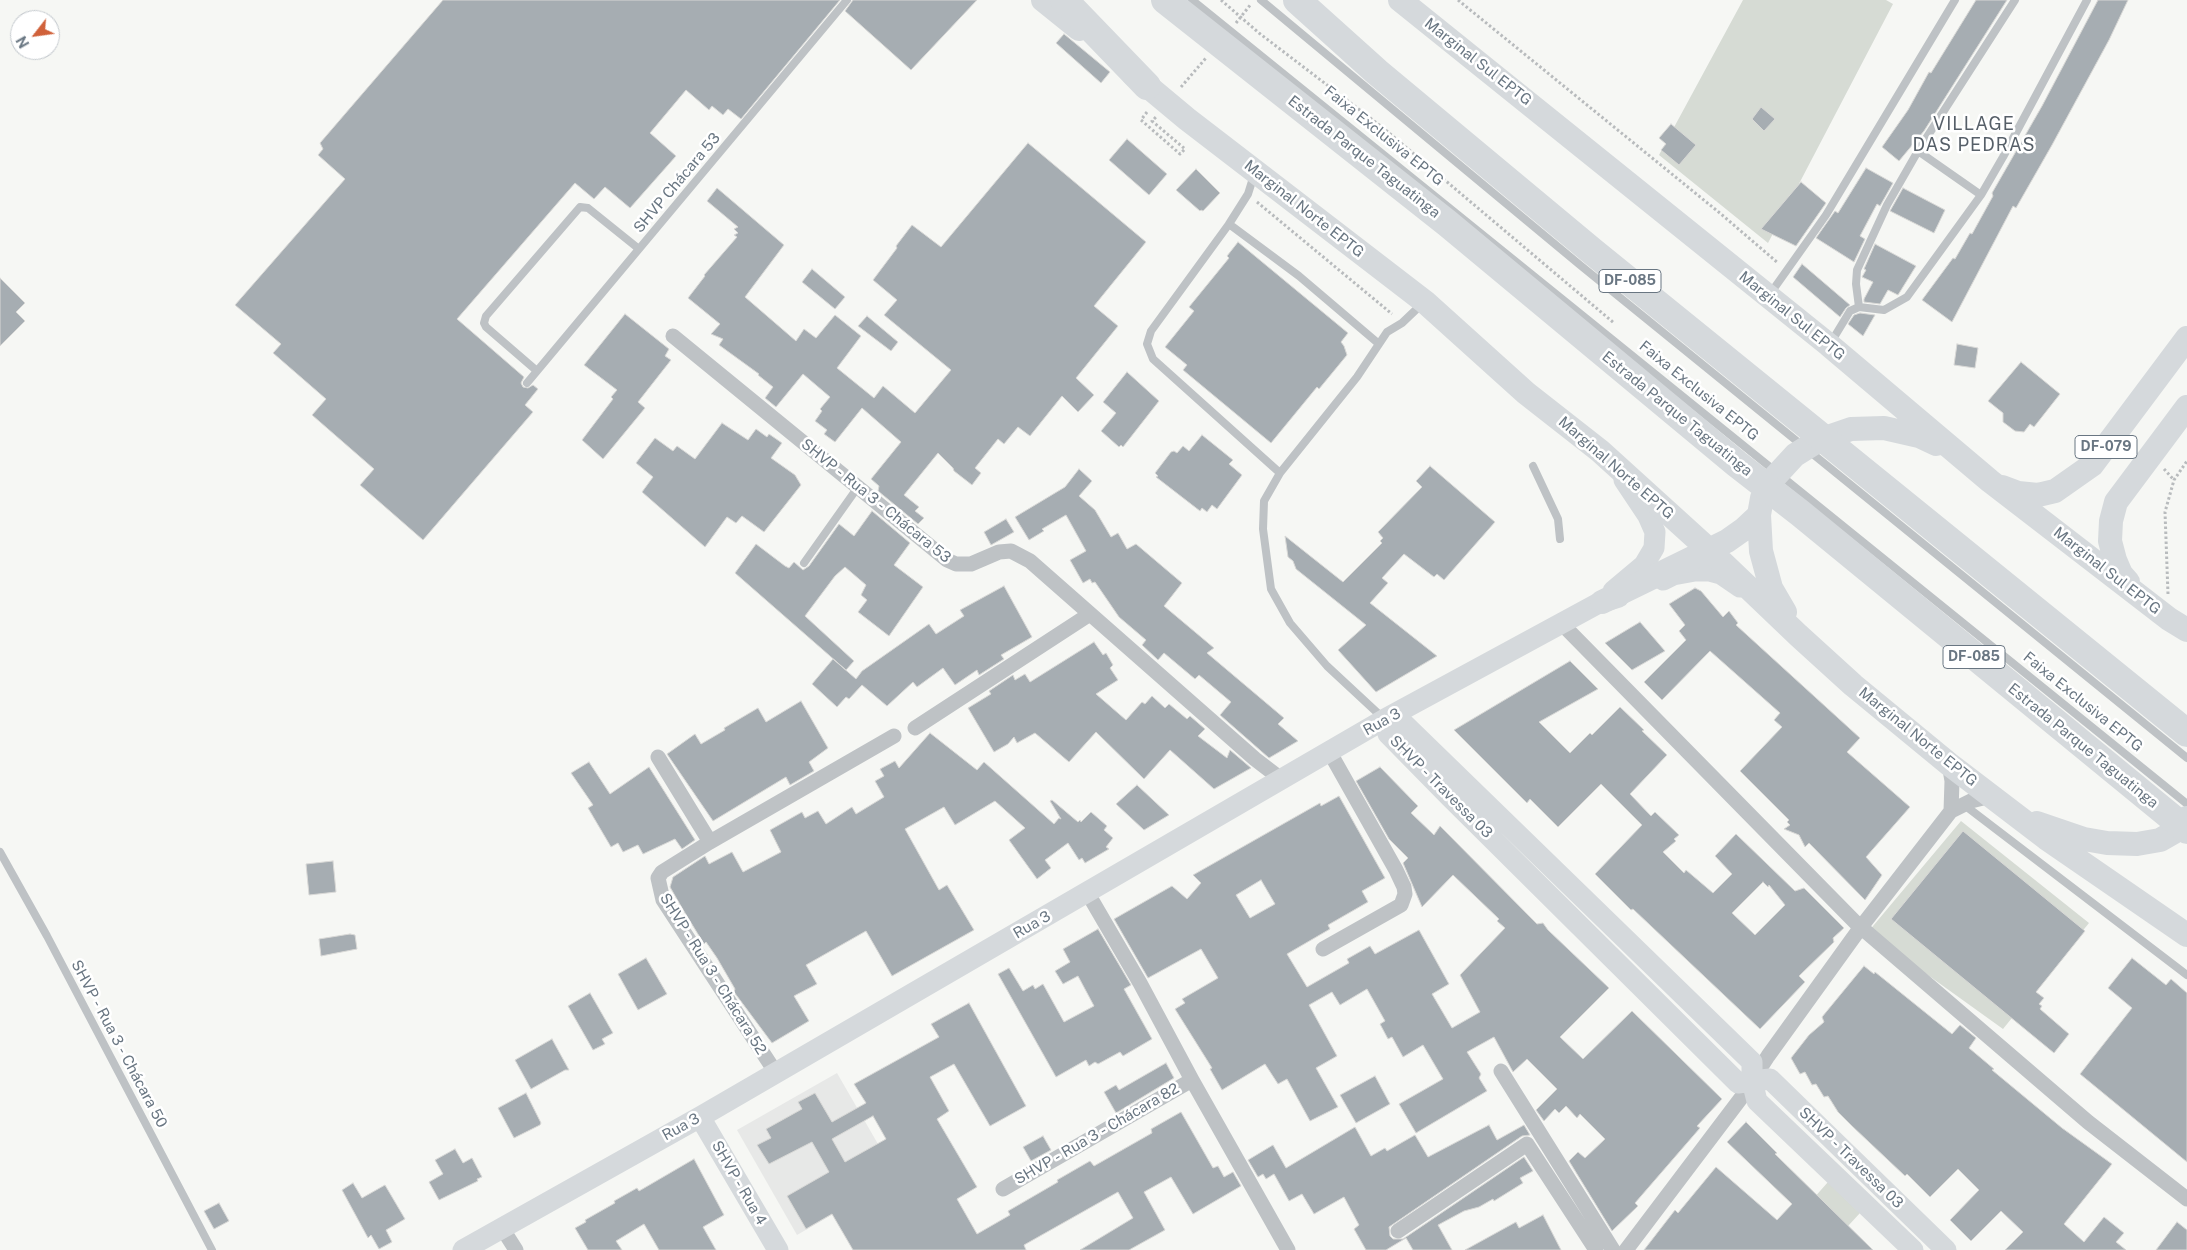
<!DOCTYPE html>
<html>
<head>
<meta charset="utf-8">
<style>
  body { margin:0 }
  #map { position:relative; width:2187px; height:1250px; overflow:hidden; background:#f6f7f4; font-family:"Public Sans",sans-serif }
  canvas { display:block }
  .north { position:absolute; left:10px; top:10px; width:50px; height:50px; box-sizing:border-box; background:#fff; border:1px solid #c3c8cd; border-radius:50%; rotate:240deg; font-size:14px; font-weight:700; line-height:20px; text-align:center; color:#697682 }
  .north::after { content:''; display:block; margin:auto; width:18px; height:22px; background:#d0613a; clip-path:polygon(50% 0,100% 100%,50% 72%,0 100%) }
</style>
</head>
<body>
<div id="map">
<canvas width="2187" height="1250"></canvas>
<div class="north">N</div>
</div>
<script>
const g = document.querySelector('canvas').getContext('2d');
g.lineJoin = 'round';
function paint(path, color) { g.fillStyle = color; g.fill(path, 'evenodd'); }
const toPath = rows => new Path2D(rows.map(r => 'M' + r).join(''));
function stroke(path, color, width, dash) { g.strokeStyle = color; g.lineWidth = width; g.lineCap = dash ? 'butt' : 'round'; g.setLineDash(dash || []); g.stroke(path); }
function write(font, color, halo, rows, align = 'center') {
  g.font = font + ' "Public Sans",sans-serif'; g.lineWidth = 5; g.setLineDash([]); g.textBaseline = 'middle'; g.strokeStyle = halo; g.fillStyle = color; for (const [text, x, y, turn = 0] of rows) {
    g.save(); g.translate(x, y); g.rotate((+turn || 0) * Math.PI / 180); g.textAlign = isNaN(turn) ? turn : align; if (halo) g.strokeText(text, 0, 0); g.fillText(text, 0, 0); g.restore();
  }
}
paint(toPath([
  [837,1073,897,1177,797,1235,737,1130]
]), '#e7e8e7');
paint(toPath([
  [1743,0,1886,0,1893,4,1768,243,1659,155],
  [1961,821,2089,923,2003,1029,1868,932],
  [1828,1182,1860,1213,1826,1250,1768,1250]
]), '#d6dbd4');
const building = toPath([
  [443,0,840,0,741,119,728,109,723,115,712,106,709,110,686,90,650,133,676,156,630,208,605,187,594,199,575,183,457,319,524,377,521,383,523,387,528,388,533,385,538,389,525,405,533,412,423,540,360,485,374,469,312,415,326,399,273,353,281,344,235,305,345,179,318,155,323,149,320,143,443,0],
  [853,0,977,0,911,70,845,11,853,0],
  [1976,0,2007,0,1924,131,1899,161,1882,147,1908,110,1929,72,1931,73,1976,0],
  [2098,0,2128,0,2109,40,2052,145,2016,208,2013,206,1952,322,1922,300,1953,258,1955,259,1970,233,1972,234,1993,196,1992,193,2042,106,2098,0],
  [1064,34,1110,72,1101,83,1056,43,1064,34],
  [1761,107,1775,119,1764,131,1752,119,1761,107],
  [1671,124,1696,145,1679,165,1661,150,1666,144,1659,138,1671,124],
  [1127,139,1167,174,1149,195,1109,160,1127,139],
  [1028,143,1146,242,1094,306,1118,326,1076,378,1094,395,1078,412,1062,396,1030,436,1018,427,1004,444,998,439,975,468,981,473,972,485,954,471,953,468,938,453,904,495,919,507,915,511,924,518,918,524,878,491,879,486,871,479,901,442,862,408,835,442,824,434,827,430,815,421,822,411,820,409,830,397,803,374,776,407,765,398,773,387,758,375,759,374,719,345,723,339,711,334,720,324,688,298,705,276,704,275,737,237,734,235,738,233,734,229,738,227,707,201,717,188,784,245,745,297,796,341,804,329,816,338,835,315,861,336,837,368,874,398,883,386,915,413,951,370,884,315,897,300,873,280,897,248,896,246,912,225,941,247,1028,143],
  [1866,168,1893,183,1880,206,1877,204,1860,236,1865,239,1854,262,1816,238,1835,211,1838,213,1866,168],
  [1196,169,1220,193,1203,211,1201,210,1200,211,1176,190,1196,169],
  [1801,182,1826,203,1796,246,1761,229,1801,182],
  [1903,188,1945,210,1934,233,1890,211,1903,188],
  [1238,242,1348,333,1341,342,1344,346,1347,355,1319,389,1317,387,1271,443,1183,370,1187,365,1165,347,1194,311,1189,307,1229,258,1227,256,1238,242],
  [1875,244,1916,266,1898,295,1888,290,1880,304,1864,302,1864,299,1873,282,1862,277,1866,270,1864,269,1875,244],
  [1802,264,1850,305,1846,308,1840,317,1793,277,1802,264],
  [812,269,845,297,835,309,802,282,812,269],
  [0,278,25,303,16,312,25,321,0,346,0,278],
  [1860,313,1875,315,1863,336,1848,324,1854,315,1860,313],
  [625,314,669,349,665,356,671,360,638,402,645,408,603,459,582,440,613,399,611,397,617,390,584,365,625,314],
  [867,316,898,342,891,351,858,326,867,316],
  [1957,344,1978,348,1975,368,1954,365,1957,344],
  [2021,362,2060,394,2034,427,2030,424,2024,432,2015,431,2003,422,2003,413,1988,401,2021,362],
  [1127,372,1159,401,1123,447,1121,445,1119,447,1101,431,1116,413,1103,402,1127,372],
  [722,423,748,440,756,429,767,437,769,434,782,443,771,458,795,475,801,485,764,532,742,516,736,523,727,517,705,547,642,492,653,477,636,463,655,438,673,451,677,446,695,459,722,423],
  [1202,435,1233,460,1229,464,1242,475,1217,509,1212,505,1207,512,1202,508,1200,511,1156,477,1158,476,1155,473,1171,452,1174,451,1177,453,1183,446,1189,451,1202,435],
  [1430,466,1495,522,1444,580,1437,574,1434,577,1404,554,1382,578,1388,583,1370,603,1437,656,1376,692,1338,650,1366,625,1296,569,1293,561,1288,557,1285,536,1343,582,1382,543,1380,541,1383,538,1378,532,1422,487,1416,481,1430,466],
  [1079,469,1092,481,1079,496,1095,510,1111,537,1118,533,1127,549,1136,544,1182,583,1164,606,1214,648,1207,653,1284,718,1278,724,1298,741,1269,758,1220,715,1231,702,1199,675,1195,679,1164,653,1158,660,1142,645,1146,640,1119,617,1095,582,1092,583,1090,579,1083,583,1070,560,1086,551,1066,515,1042,529,1044,531,1029,540,1015,517,1065,487,1079,469],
  [872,511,910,543,894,565,923,587,889,636,858,612,867,600,861,595,866,585,845,567,835,576,805,616,854,661,846,670,735,573,756,544,785,566,789,568,794,562,803,570,809,566,839,524,854,536,872,511],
  [1006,519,1014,532,991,545,984,532,1006,519],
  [1004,586,1032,637,1001,655,1004,659,979,675,977,670,955,685,943,668,917,687,913,682,887,706,862,685,849,699,846,697,837,707,812,684,833,659,856,679,862,671,929,624,936,634,964,616,960,610,1004,586],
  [1695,588,1701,591,1723,617,1729,611,1738,623,1736,625,1860,738,1847,752,1910,807,1866,857,1882,875,1865,900,1809,843,1805,847,1799,835,1784,829,1790,825,1787,822,1789,820,1740,771,1782,727,1774,720,1780,713,1710,651,1662,700,1644,682,1686,640,1679,631,1685,625,1669,604,1695,588],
  [1640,622,1665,651,1632,670,1605,643,1640,622],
  [1094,642,1103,655,1106,653,1113,665,1110,668,1118,680,1096,694,1126,720,1142,702,1145,704,1152,696,1165,708,1169,704,1187,719,1190,716,1205,729,1198,736,1227,758,1230,750,1251,768,1214,789,1170,750,1144,779,1096,732,1069,762,1035,733,1017,743,1014,737,1008,744,994,752,968,708,991,694,989,691,1013,675,1015,680,1025,674,1030,682,1094,642],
  [1570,661,1598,689,1539,722,1570,753,1590,733,1592,735,1620,707,1644,730,1642,731,1667,755,1630,794,1651,816,1655,812,1679,835,1674,839,1676,841,1663,852,1684,873,1686,870,1713,893,1732,874,1715,856,1736,834,1795,891,1804,888,1844,928,1833,938,1834,942,1799,976,1805,982,1760,1029,1633,909,1631,910,1595,874,1642,825,1601,784,1558,827,1530,799,1527,803,1454,730,1570,661],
  [1763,882,1768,887,1769,885,1785,905,1755,935,1732,913,1763,882],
  [801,701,828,748,809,762,814,771,790,785,786,777,713,821,667,754,695,734,701,744,725,730,724,728,758,708,766,722,801,701],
  [930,733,977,770,984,762,1054,824,1059,818,1061,819,1050,801,1052,800,1078,822,1080,820,1081,822,1091,812,1107,826,1104,830,1113,838,1106,847,1109,849,1085,863,1082,858,1079,860,1068,843,1045,860,1051,868,1037,879,1009,840,1025,828,995,801,955,825,944,807,905,829,939,890,947,885,974,930,892,976,866,931,806,965,817,984,794,996,809,1021,772,1043,734,992,735,989,717,958,706,942,704,944,682,908,670,887,673,877,705,856,709,864,732,852,743,872,781,852,770,830,802,812,805,818,818,811,826,824,852,807,856,814,884,797,875,781,884,776,880,769,895,761,899,768,930,733],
  [589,762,610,794,649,767,695,840,682,849,675,839,643,854,638,845,623,852,618,843,611,847,588,808,593,805,571,773,589,762],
  [1380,767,1418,806,1411,813,1434,835,1440,826,1537,924,1543,923,1548,930,1609,988,1560,1037,1583,1059,1632,1011,1722,1099,1697,1126,1700,1128,1635,1203,1638,1206,1612,1231,1569,1161,1578,1152,1585,1158,1605,1139,1580,1114,1577,1118,1566,1106,1559,1113,1555,1109,1544,1121,1536,1110,1557,1089,1527,1059,1513,1072,1494,1037,1467,1052,1481,1074,1479,1078,1487,1091,1416,1133,1399,1104,1443,1079,1423,1045,1403,1057,1392,1037,1388,1039,1380,1024,1385,1021,1367,989,1340,1005,1332,992,1309,1005,1337,1056,1316,1068,1338,1107,1310,1121,1287,1079,1278,1084,1265,1064,1222,1090,1210,1069,1212,1068,1175,1009,1185,1003,1182,999,1218,978,1201,949,1148,978,1114,919,1172,886,1187,899,1201,883,1193,875,1320,803,1321,806,1339,796,1385,878,1362,891,1368,902,1328,925,1330,929,1287,954,1307,987,1349,963,1347,959,1370,946,1375,954,1419,930,1449,984,1432,994,1452,1028,1480,1012,1460,975,1505,928,1497,921,1499,919,1453,875,1422,907,1403,863,1408,858,1389,839,1356,781,1380,767],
  [1261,880,1275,904,1250,918,1236,895,1261,880],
  [1137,785,1169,815,1144,830,1116,804,1137,785],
  [1963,831,2085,931,2036,992,2044,998,2039,1004,2042,1006,2040,1009,2069,1034,2054,1053,1891,919,1963,831],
  [333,861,336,892,309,895,306,864,333,861],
  [1098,929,1131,985,1124,989,1152,1039,1123,1056,1120,1052,1098,1064,1095,1062,1089,1066,1086,1060,1056,1077,998,974,1009,968,1023,991,1033,985,1035,989,1043,984,1064,1022,1094,1006,1078,976,1063,984,1055,971,1070,962,1063,949,1098,929],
  [350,934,355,935,357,949,321,956,319,939,350,934],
  [646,958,667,994,638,1010,618,974,646,958],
  [2132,958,2166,985,2171,979,2187,993,2187,1162,2080,1074,2132,1008,2108,988,2132,958],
  [1864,966,1874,974,1875,972,1952,1034,1960,1025,1976,1038,1969,1048,1994,1069,1992,1070,2062,1128,2112,1164,2064,1224,2084,1242,2104,1217,2124,1233,2116,1242,2126,1250,2005,1250,2023,1232,2001,1211,1971,1241,1950,1220,1979,1190,1958,1169,1930,1197,1907,1174,1905,1176,1852,1126,1838,1112,1828,1096,1824,1097,1816,1084,1812,1085,1805,1072,1800,1074,1791,1058,1809,1035,1824,1022,1822,1017,1864,966],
  [590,993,613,1033,602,1039,605,1044,593,1050,568,1006,590,993],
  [969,1003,1026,1106,990,1126,954,1064,930,1077,949,1111,937,1119,977,1187,957,1199,977,1234,1010,1215,1008,1211,1058,1182,1057,1180,1090,1161,1094,1166,1152,1133,1151,1129,1181,1112,1213,1168,1218,1166,1224,1177,1233,1172,1241,1186,1193,1214,1171,1177,1144,1192,1165,1230,1129,1250,1080,1250,1133,1218,1118,1192,1024,1245,1026,1250,853,1250,832,1214,806,1229,787,1196,829,1172,812,1142,769,1164,757,1145,771,1138,766,1129,802,1109,798,1102,815,1093,832,1122,866,1103,854,1084,939,1037,931,1024,969,1003],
  [873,1116,886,1139,845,1162,832,1139,873,1116],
  [552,1039,569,1070,565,1070,531,1089,515,1060,552,1039],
  [1166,1063,1174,1078,1116,1113,1104,1092,1116,1085,1119,1090,1166,1063],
  [1375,1076,1390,1104,1356,1123,1340,1095,1375,1076],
  [526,1093,541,1123,540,1125,514,1138,498,1108,526,1093],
  [1746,1122,1777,1153,1775,1154,1873,1250,1644,1250,1675,1210,1678,1213,1716,1167,1777,1220,1792,1204,1727,1142,1746,1122],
  [1489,1125,1497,1140,1524,1125,1530,1135,1522,1136,1389,1227,1390,1236,1393,1239,1403,1239,1524,1157,1533,1171,1520,1178,1523,1183,1494,1201,1493,1199,1479,1207,1464,1211,1438,1225,1452,1250,1413,1250,1406,1238,1386,1250,1366,1250,1354,1229,1359,1225,1344,1197,1314,1214,1302,1194,1289,1201,1274,1174,1266,1179,1263,1174,1258,1177,1248,1160,1273,1145,1286,1168,1355,1127,1371,1156,1385,1148,1387,1151,1415,1135,1428,1157,1489,1125],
  [1043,1136,1051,1150,1031,1161,1023,1147,1043,1136],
  [455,1149,463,1163,472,1158,482,1177,477,1179,478,1181,439,1200,429,1182,443,1174,435,1160,455,1149],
  [694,1159,724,1215,703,1227,716,1250,659,1250,644,1224,616,1241,622,1250,588,1250,575,1228,586,1222,585,1220,615,1203,614,1201,637,1188,639,1191,694,1159],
  [353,1183,362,1198,385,1185,405,1219,386,1230,392,1242,379,1249,371,1235,368,1238,342,1190,353,1183],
  [219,1203,229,1221,214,1229,204,1211,219,1203],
  [1543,1215,1561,1250,1465,1250,1516,1222,1519,1228,1543,1215],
  [2177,1222,2187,1230,2187,1250,2156,1250,2177,1222]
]);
paint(building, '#a6adb2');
stroke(building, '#d8d8d6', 1);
stroke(toPath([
  [1221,0,1259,33,1382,127,1614,323],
  [1458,0,1721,214,1778,263],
  [1236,23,1251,4],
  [1181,87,1206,58],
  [1147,112,1141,120,1180,154,1185,149,1152,121,1156,117],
  [1257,202,1392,314],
  [2164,469,2174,480],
  [2168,594,2165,512,2174,480,2187,461]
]), '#b8bbbd', 3, [2.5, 2.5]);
stroke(toPath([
  [1192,0,2187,804],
  [1261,0,1580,265,2187,758],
  [1918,151,1981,195,2003,157,2087,0],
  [1229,224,1248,194,1254,175],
  [1770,294,1826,215,1955,0],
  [1859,307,1884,310,1907,297,1981,195],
  [1830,344,1850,311,1859,307,1856,284,1857,270,1887,205,1918,151,2015,0],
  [537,371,486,327,484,323,486,316,580,207,588,208,639,249],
  [527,383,847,0],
  [1533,466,1558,519,1560,539],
  [1280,473,1153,359,1147,344,1151,331,1229,224,1299,276,1379,344],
  [804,563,858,487],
  [1383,718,1327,666,1290,623,1271,589,1263,529,1264,501,1280,473,1357,377,1387,332,1402,323,1423,303],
  [1963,804,2187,975],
  [0,852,47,936,212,1250]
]), '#bec2c5', 8);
stroke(toPath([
  [673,336,947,560,956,564,971,564,999,552,1011,551,1030,561,1255,759,1281,779],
  [1562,624,1856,923,2088,1122,2187,1199],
  [915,728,1090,614],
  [658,757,710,842],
  [1949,764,1952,781,1951,811],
  [1087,892,1140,983,1192,1080,1288,1250],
  [1323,949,1401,905,1405,894,1404,887,1396,870,1329,751],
  [1501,1071,1613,1250],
  [776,1073,663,900,658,878,662,872,710,842,894,736],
  [1003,1189,1192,1080],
  [502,1228,516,1250],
  [1398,1231,1527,1144,1596,1250],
  [1626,1250,1741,1098,1768,1056,1861,927,1951,811,1971,801,1991,796]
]), '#bec2c5', 15);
stroke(toPath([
  [1663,580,1673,575,1695,571,1710,571,1721,574,1740,587],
  [1613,591,1644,565,1654,548,1655,532,1648,516,1624,480],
  [700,1117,778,1250],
  [463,1250,700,1117,1385,719,1597,604,1619,597],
  [1913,1250,1757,1101,1752,1081,1738,1083,1450,797,1388,734,1385,719,1400,720,1752,1062,1752,1081,1770,1079,1946,1250]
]), '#d5d9dc', 21);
stroke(toPath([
  [1043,0,1079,29],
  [1400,0,1829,345,1990,481,2169,619,2187,630],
  [1133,74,1187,119,1425,302,1526,393,1600,451,1708,549,1798,635,1853,685,1949,764,2046,838,2187,935],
  [2002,487,2018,493,2038,495,2055,491,2092,465,2187,338],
  [2128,582,2121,574,2115,560,2110,541,2111,521,2116,502,2187,407],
  [1602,602,1727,541,1744,529,1759,515],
  [1785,612,1771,588,1761,551,1759,515,1762,498,1772,480,1795,455,1819,440,1851,429,1884,428,1919,436,1936,444],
  [2037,823,2084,839,2107,843,2137,844,2160,840,2174,832,2187,818]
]), '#d5d9dc', 24);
stroke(toPath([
  [1064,0,1147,86],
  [1165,0,1447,223,1737,464,1800,513,2187,830],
  [1297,0,1377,72,1592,251,2187,733]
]), '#d5d9dc', 28);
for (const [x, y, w] of [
  [1630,281,62],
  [2106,447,62],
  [1974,657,62]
]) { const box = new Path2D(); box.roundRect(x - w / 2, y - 11.5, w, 23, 4); g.fillStyle = '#fff'; g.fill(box); stroke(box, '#697682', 1); }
write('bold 14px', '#697682', null, [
  ["DF-085",1630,281],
  ["DF-079",2106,447],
  ["DF-085",1974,657]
]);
write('15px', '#697682', '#fff', [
  ["Marginal Sul EPTG",1478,62,38],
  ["Faixa Exclusiva EPTG",1384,136,39],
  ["Estrada Parque Taguatinga",1364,157,38],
  ["SHVP Chácara 53",677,183,-50],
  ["Marginal Norte EPTG",1304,209,38],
  ["Marginal Sul EPTG",1792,316,39],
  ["Faixa Exclusiva EPTG",1699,391,39],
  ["Estrada Parque Taguatinga",1677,414,39],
  ["Marginal Norte EPTG",1616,468,41],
  ["SHVP - Rua 3 - Chácara 53",876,501,39],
  ["Marginal Sul EPTG",2107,571,38],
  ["Faixa Exclusiva EPTG",2083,702,39],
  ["Rua 3",1382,722,-29],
  ["Marginal Norte EPTG",1918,737,39],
  ["Estrada Parque Taguatinga",2083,746,39],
  ["SHVP - Travessa 03",1441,787,45],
  ["Rua 3",1032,925,-30],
  ["SHVP - Rua 3 - Chácara 52",713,974,58],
  ["SHVP - Rua 3 - Chácara 50",119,1044,62],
  ["Rua 3",681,1127,-29],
  ["SHVP - Rua 3 - Chácara 82",1097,1134,-30],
  ["SHVP - Travessa 03",1851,1158,44],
  ["SHVP - Rua 4",739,1183,60]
]);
g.letterSpacing = '1px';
write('18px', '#565f68', '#fff', [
  ["VILLAGE",1974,124],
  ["DAS PEDRAS",1974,145]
]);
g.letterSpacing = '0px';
</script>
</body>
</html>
